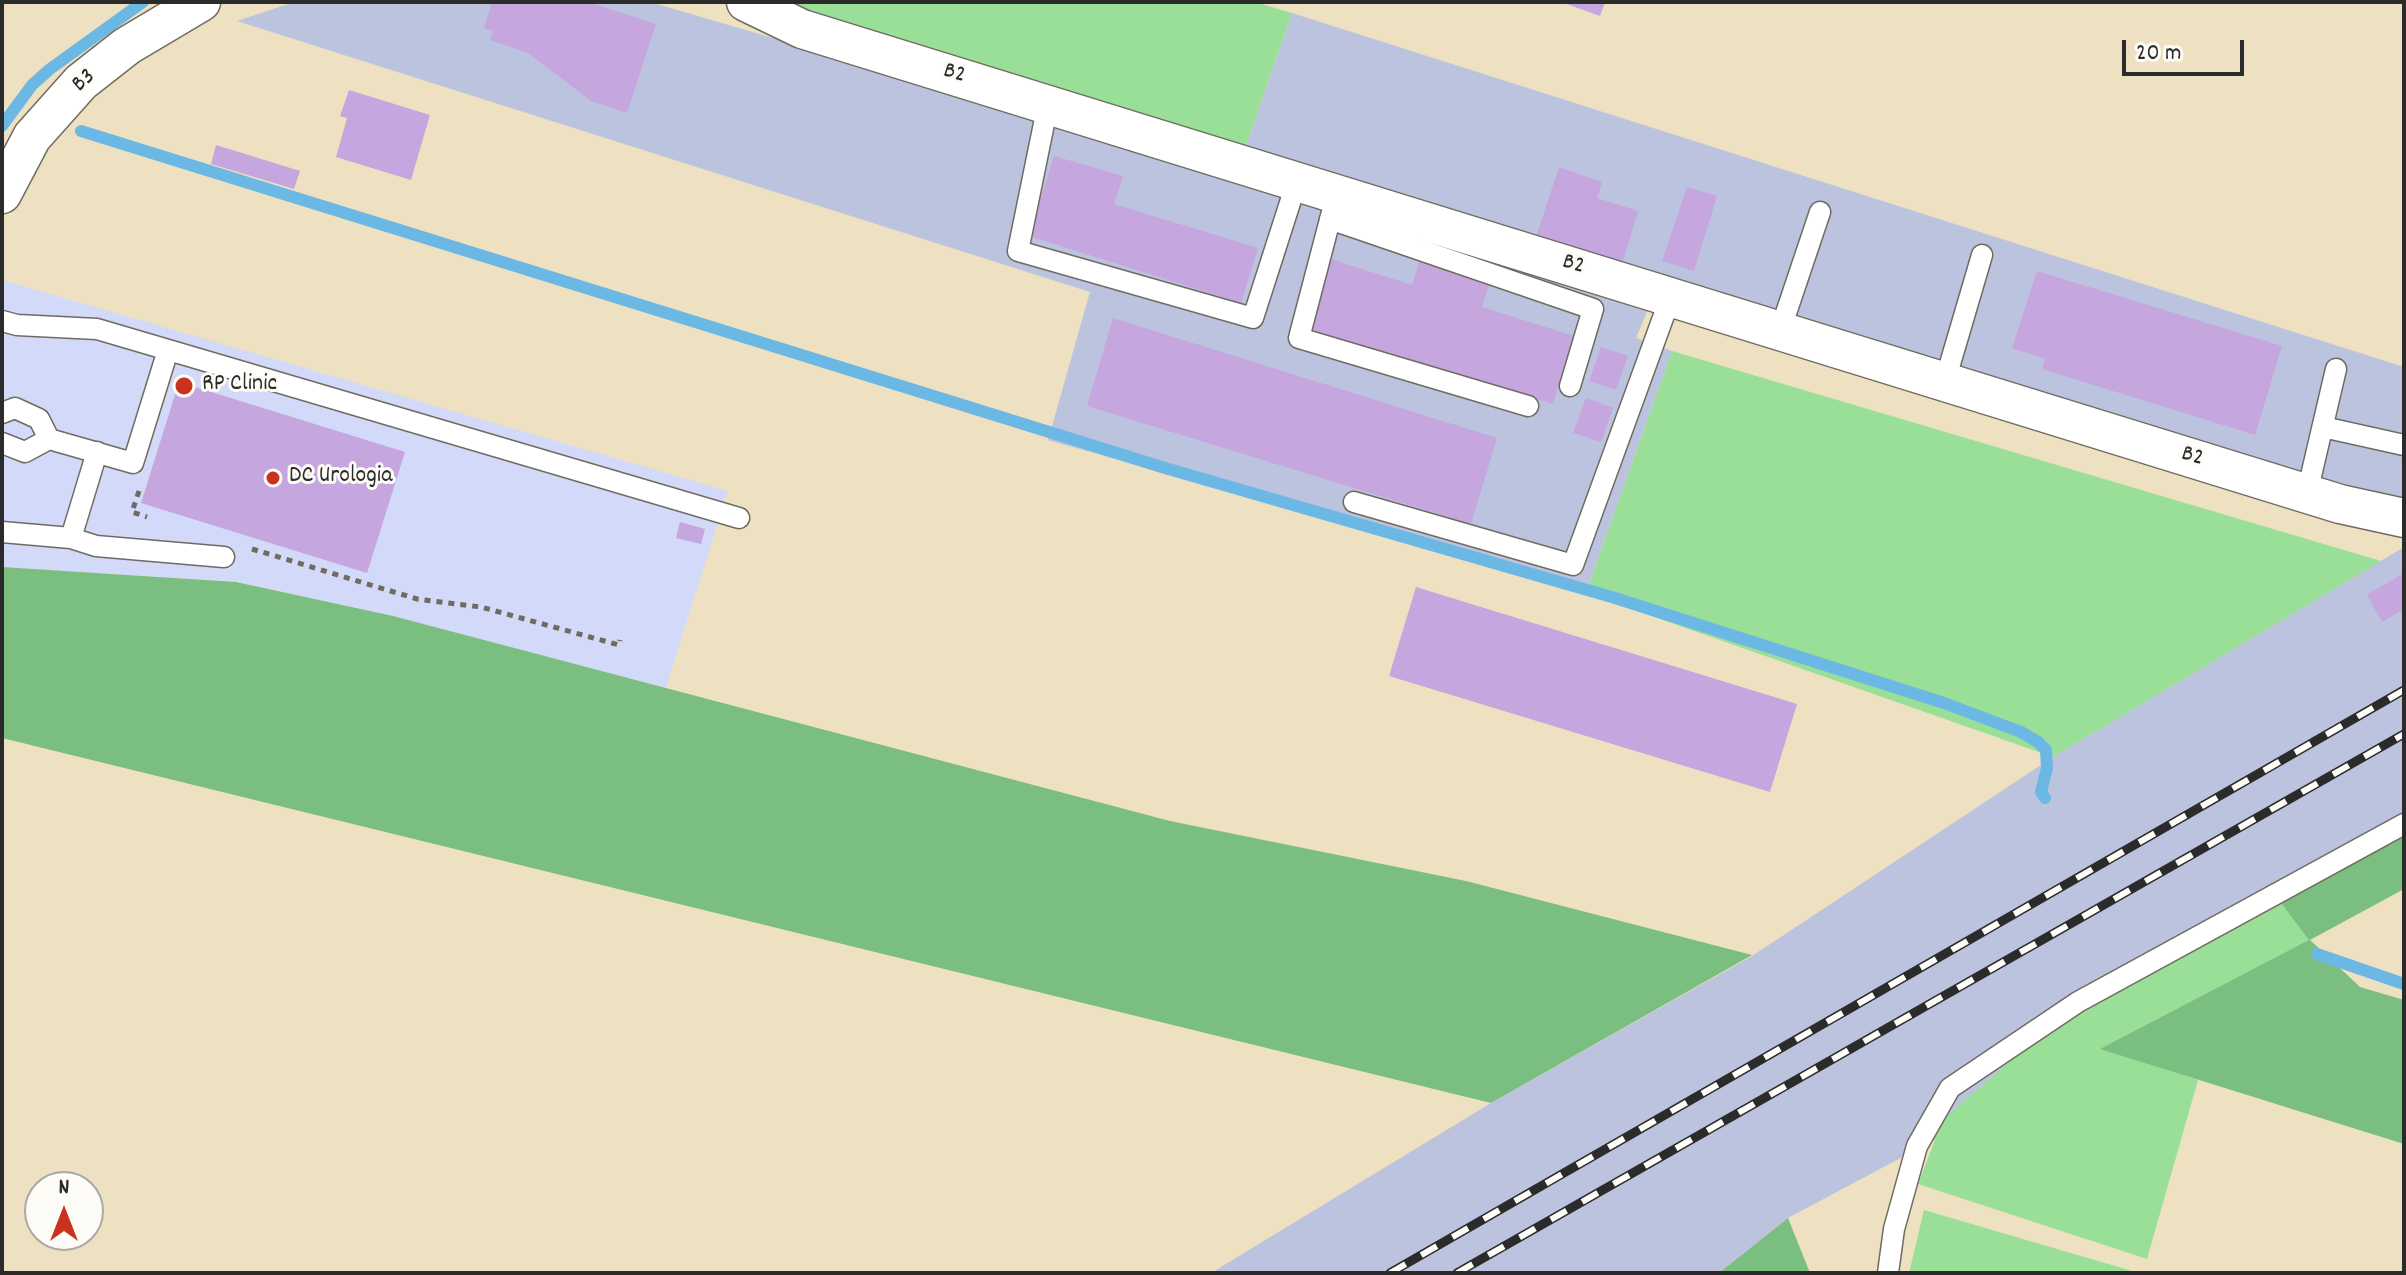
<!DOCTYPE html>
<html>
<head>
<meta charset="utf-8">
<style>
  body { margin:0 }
  #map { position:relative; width:2406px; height:1275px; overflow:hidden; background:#ede1c1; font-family:Dekko,sans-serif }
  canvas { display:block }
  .frame { position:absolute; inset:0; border:4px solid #2b2b2b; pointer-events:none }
  .north { position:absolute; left:24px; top:1171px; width:80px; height:80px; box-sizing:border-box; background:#fdfcf7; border:2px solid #a9a8a5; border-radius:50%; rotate:0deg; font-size:22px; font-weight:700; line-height:32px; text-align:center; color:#2b2b2b }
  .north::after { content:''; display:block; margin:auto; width:28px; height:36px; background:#c8321e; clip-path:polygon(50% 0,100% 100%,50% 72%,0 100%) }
  .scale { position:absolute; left:2122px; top:40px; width:122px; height:36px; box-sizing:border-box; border:4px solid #2b2b2b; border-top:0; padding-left:10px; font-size:24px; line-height:28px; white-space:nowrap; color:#2b2b2b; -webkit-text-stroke:6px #fdfcf7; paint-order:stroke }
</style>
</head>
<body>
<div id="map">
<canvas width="2406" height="1275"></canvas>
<div class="frame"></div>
<div class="north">N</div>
<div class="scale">20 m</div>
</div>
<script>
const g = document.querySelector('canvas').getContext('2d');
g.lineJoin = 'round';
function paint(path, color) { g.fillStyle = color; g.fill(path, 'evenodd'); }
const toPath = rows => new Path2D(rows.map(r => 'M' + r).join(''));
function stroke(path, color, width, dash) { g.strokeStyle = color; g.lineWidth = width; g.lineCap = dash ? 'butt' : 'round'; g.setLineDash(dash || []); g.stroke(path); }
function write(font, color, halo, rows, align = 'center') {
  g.font = font + ' Dekko,sans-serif'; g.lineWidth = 6; g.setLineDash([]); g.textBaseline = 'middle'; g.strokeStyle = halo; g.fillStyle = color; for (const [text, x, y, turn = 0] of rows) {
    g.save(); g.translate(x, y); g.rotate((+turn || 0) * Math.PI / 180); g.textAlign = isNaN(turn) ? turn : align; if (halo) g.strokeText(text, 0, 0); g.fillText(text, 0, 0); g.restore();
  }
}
paint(toPath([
  [2,280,728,491,665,690,393,616,236,582,2,567]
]), '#d2d9f9');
paint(toPath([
  [294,2,650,2,1033,114,1649,307,1636,338,1672,351,1586,593,1048,440,1090,292,237,21],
  [1292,13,2404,367,2404,498,2266,465,1242,156],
  [2404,547,2404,837,2280,900,2310,940,1788,1218,1719,1273,1211,1273,1491,1103,1752,956,2053,757]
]), '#bcc3de');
paint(toPath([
  [786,2,1255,2,1292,13,1242,156,807,14],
  [1672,351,2381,561,2053,757,1586,593],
  [2279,900,2310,940,2101,1048,2198,1080,2147,1259,1918,1184,1943,1119,2008,1063,2047,1033],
  [1924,1210,2139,1273,1909,1273]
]), '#99df98');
paint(toPath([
  [2,567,236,582,393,616,1170,821,1466,881,1752,955,1491,1103,2,738],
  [2404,837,2404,889,2310,940,2360,987,2404,1000,2404,1144,2100,1049,2309,940,2279,900],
  [1788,1218,1810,1273,1719,1273]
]), '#7abe80');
stroke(toPath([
  [2,126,32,85,50,69,143,2],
  [81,131,1165,468,1615,598,1944,703,2021,732,2038,742,2046,750,2047,768,2041,792,2045,798],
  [2317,954,2404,984]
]), '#6cb8e5', 12);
paint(toPath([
  [492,2,588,2,656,24,627,113,591,101,528,53,490,40,493,31,484,28],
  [1561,2,1605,2,1600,16],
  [349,90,430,115,411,180,336,157,347,118,340,116],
  [216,145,300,171,294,189,211,164],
  [1054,156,1123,176,1114,204,1258,248,1241,303,1029,236],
  [1559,167,1602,182,1597,198,1638,211,1622,264,1536,237],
  [1687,187,1717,196,1694,271,1662,261],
  [1421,257,1491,279,1482,307,1574,336,1553,404,1310,330,1331,259,1412,285],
  [2037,271,2282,346,2255,435,2042,369,2045,359,2012,348],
  [1113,318,1497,438,1471,524,1087,406],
  [1601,347,1628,356,1616,390,1589,381],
  [179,382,405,452,367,573,141,503],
  [1586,398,1613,408,1601,442,1573,433],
  [680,522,705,529,701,544,676,538],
  [2404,573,2404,609,2382,622,2367,595],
  [1416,587,1797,704,1770,792,1389,676]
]), '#c6a6de');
const service = toPath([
  [1048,104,1018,251,1253,318,1297,181],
  [1337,193,1299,338,1528,406],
  [1330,219,1593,309,1570,386],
  [2,321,17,325,97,329,739,518],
  [1780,331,1820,212],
  [1945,381,1982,255],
  [2,413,15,408,39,419,49,439,133,463,168,350],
  [2323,427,2404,445],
  [2,443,25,452,49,439],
  [2307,493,2336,369],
  [1354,502,1573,565,1671,296],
  [2,532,71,538,97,452],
  [71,538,96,546,224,557],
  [1888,1273,1894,1229,1917,1146,1950,1088,2078,1002,2404,824]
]);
const minor = toPath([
  [746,2,802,29,2340,504,2404,518],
  [2,194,32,137,81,82,127,46,201,2]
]);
stroke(service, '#6f6b60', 23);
stroke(minor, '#6f6b60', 41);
stroke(toPath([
  [139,491,132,512,147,517],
  [252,549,417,599,481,607,619,645,620,640]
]), '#6f6b60', 5, [6, 6]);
stroke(service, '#fff', 20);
stroke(minor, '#fff', 38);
const rail = toPath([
  [1390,1273,2404,690],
  [1457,1273,2404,734]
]);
stroke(rail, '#2b2b2b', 9);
stroke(rail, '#fdfcf7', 6, [18]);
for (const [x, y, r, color] of [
  [184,386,10,"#c8321e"],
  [273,478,8,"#c8321e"]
]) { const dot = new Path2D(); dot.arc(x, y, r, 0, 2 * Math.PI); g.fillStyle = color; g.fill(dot); stroke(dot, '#fdfcf7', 3); }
write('24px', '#2b2b2b', '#fdfcf7', [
  ["B2",954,75,17],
  ["B3",85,82,-42],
  ["B2",1573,266,17],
  ["B2",2192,458,17]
]);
write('24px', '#2b2b2b', '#fdfcf7', [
  ["RP Clinic",202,386],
  ["DC Urologia",289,478]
], 'left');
</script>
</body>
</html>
